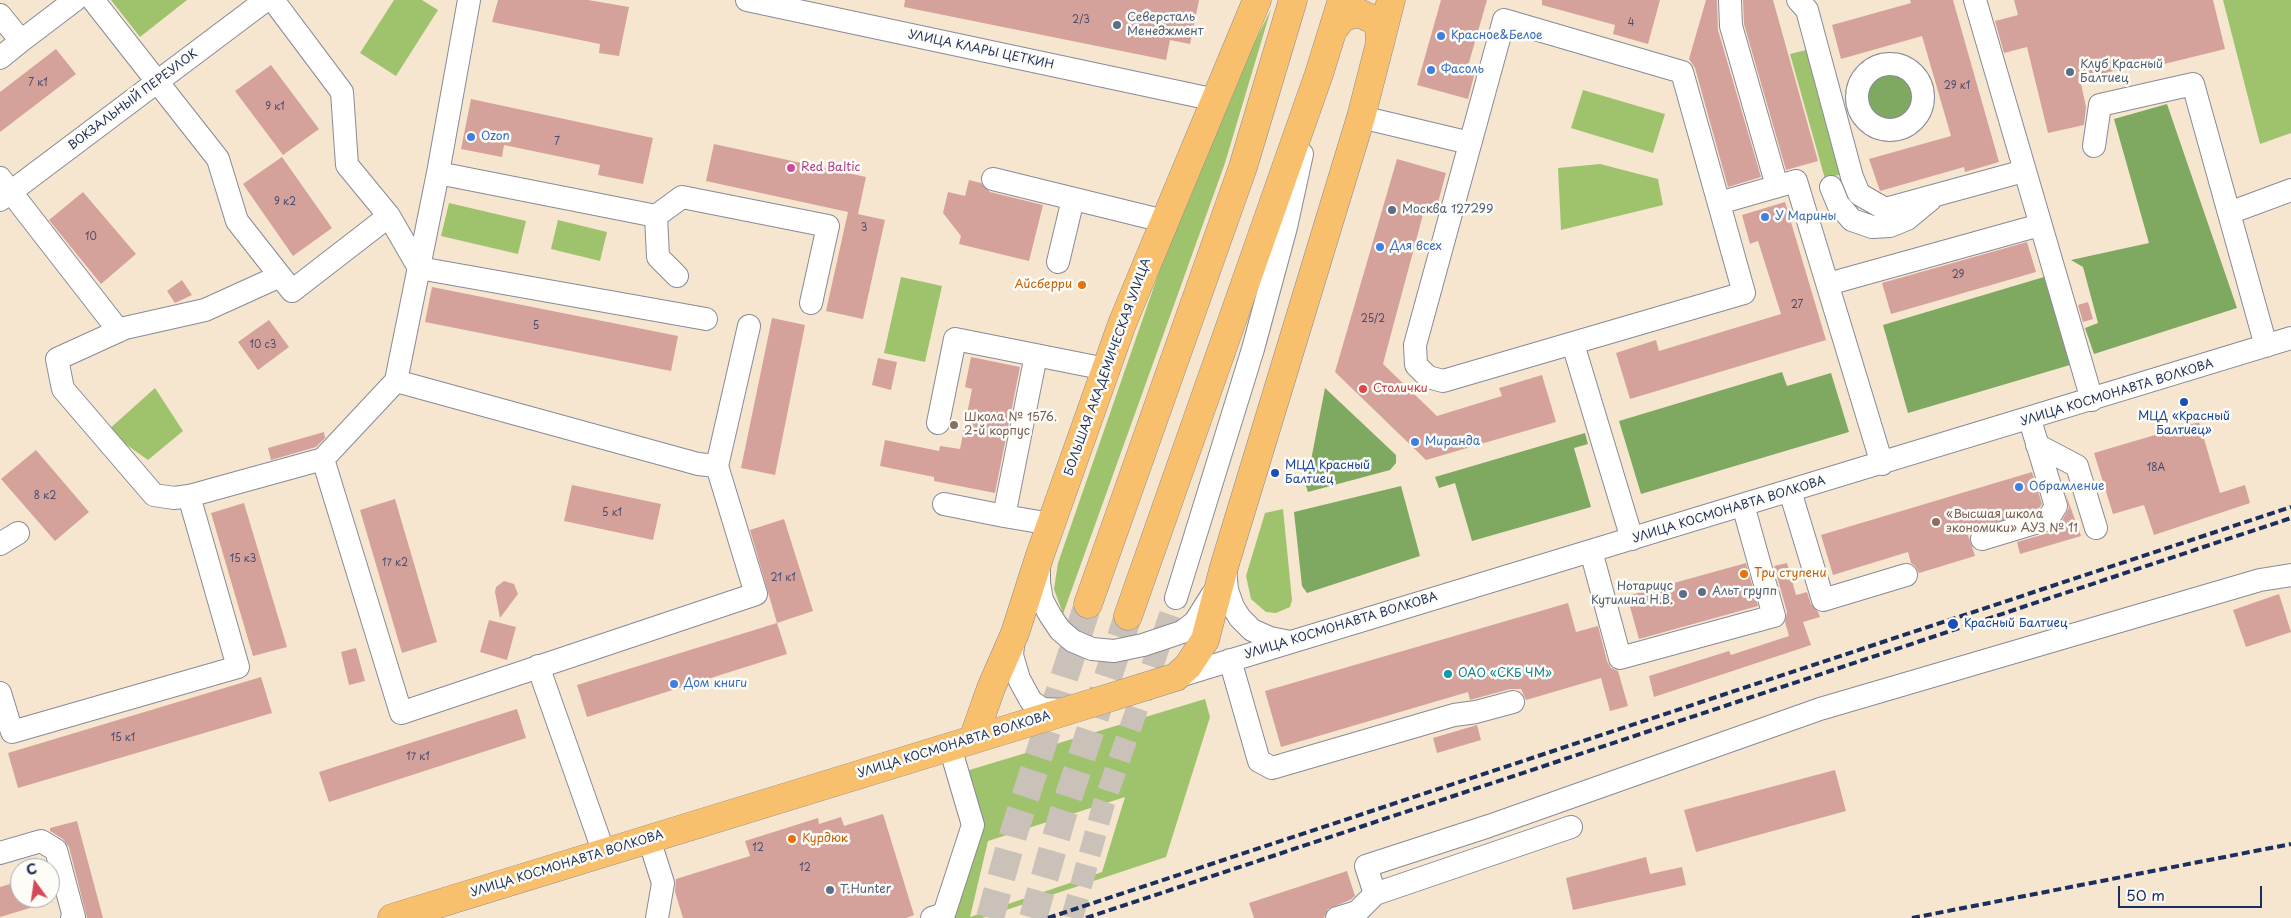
<!DOCTYPE html>
<html>
<head>
<meta charset="utf-8">
<style>
  body { margin:0 }
  #map { position:relative; width:2291px; height:918px; overflow:hidden; background:#f6e6cf; font-family:"Playpen Sans",sans-serif }
  canvas { display:block }
  .north { position:absolute; left:10px; top:858px; width:50px; height:50px; box-sizing:border-box; background:#fdfcf7; border:1px solid #a3aaba; border-radius:50%; rotate:346deg; font-size:14px; font-weight:700; line-height:20px; text-align:center; color:#1b2f5e }
  .north::after { content:''; display:block; margin:auto; width:18px; height:22px; background:#d1495b; clip-path:polygon(50% 0,100% 100%,50% 72%,0 100%) }
  .scale { position:absolute; left:2118px; top:886px; width:144px; height:22px; box-sizing:border-box; border:2px solid #1b2f5e; border-top:0; padding-left:6px; font-size:15px; line-height:18px; white-space:nowrap; color:#1b2f5e; -webkit-text-stroke:4px #fdfcf7; paint-order:stroke }
</style>
</head>
<body>
<div id="map">
<canvas width="2291" height="918"></canvas>
<div class="north">С</div>
<div class="scale">50 m</div>
</div>
<script>
const g = document.querySelector('canvas').getContext('2d');
g.lineJoin = 'round';
function paint(path, color) { g.fillStyle = color; g.fill(path, 'evenodd'); }
const toPath = rows => new Path2D(rows.map(r => 'M' + r).join(''));
function stroke(path, color, width, dash) { g.strokeStyle = color; g.lineWidth = width; g.lineCap = dash ? 'butt' : 'round'; g.setLineDash(dash || []); g.stroke(path); }
function write(font, color, halo, rows, align = 'center') {
  g.font = font + ' "Playpen Sans",sans-serif'; g.lineWidth = 5; g.setLineDash([]); g.textBaseline = 'middle'; g.strokeStyle = halo; g.fillStyle = color; for (const [text, x, y, turn = 0] of rows) {
    g.save(); g.translate(x, y); g.rotate((+turn || 0) * Math.PI / 180); g.textAlign = isNaN(turn) ? turn : align; if (halo) g.strokeText(text, 0, 0); g.fillText(text, 0, 0); g.restore();
  }
}
paint(toPath([
  [111,0,187,0,140,37],
  [394,0,422,0,438,10,396,76,360,53],
  [2223,0,2291,0,2291,133,2260,144],
  [1271,9,1225,163,1063,614,1054,589,1058,563,1184,200,1225,103],
  [1810,49,1845,173,1825,179,1790,54],
  [1583,90,1665,114,1653,153,1571,128],
  [1600,164,1658,179,1663,205,1561,230,1558,168],
  [449,203,526,221,518,254,441,236],
  [558,220,607,232,600,261,551,249],
  [901,277,942,286,925,362,884,353],
  [155,388,183,431,148,460,107,431],
  [1283,509,1292,600,1290,607,1276,613,1266,612,1251,599,1246,576,1265,513],
  [1205,699,1210,717,1166,857,982,918,953,918,981,821,966,771],
  [1125,797,1102,872,970,917,988,841]
]), '#9fc36d');
paint(toPath([
  '1867 97a24 24 0 1 1 48 0a24 24 0 1 1-48 0Z',
  [2167,104,2237,308,2094,354,2085,328,2098,323,2083,267,2071,260,2149,243,2114,119],
  [2044,277,2070,365,1908,413,1883,325],
  [1782,372,1787,386,1831,373,1849,432,1641,494,1619,421],
  [1325,388,1396,455,1396,463,1390,470,1308,492,1306,486],
  [1585,433,1588,444,1574,448,1591,507,1472,541,1455,483,1439,488,1435,477],
  [1401,486,1420,556,1307,593,1302,586,1294,512]
]), '#7fa960');
paint(toPath([
  [498,0,588,0,629,7,619,56,599,53,600,44,492,22],
  [905,0,1199,0,1190,44,1170,40,1166,60,904,7],
  [1441,0,1487,0,1468,66,1476,68,1468,99,1417,85],
  [1542,0,1660,0,1648,44,1613,34,1615,25,1542,5],
  [1706,0,1717,0,1718,30,1761,177,1728,187,1695,68,1689,59],
  [1743,0,1773,0,1818,161,1786,170,1744,24],
  [1910,0,1953,0,1999,162,1965,172,1964,167,1880,191,1869,159,1951,136,1922,36,1841,59,1832,25,1911,3],
  [2014,0,2213,0,2225,49,2156,66,2155,61,2080,79,2086,107,2084,125,2048,133,2027,47,2004,53,1995,21,2018,15],
  [56,49,76,74,0,132,0,92],
  [271,65,319,129,283,155,235,91],
  [471,99,653,138,643,184,598,175,600,165,504,145,502,157,461,149],
  [714,144,866,177,858,214,885,220,863,319,826,311,848,212,706,181],
  [282,157,332,228,293,256,243,184],
  [1397,159,1446,173,1436,210,1425,207,1383,364,1437,416,1502,396,1499,388,1542,375,1556,422,1426,460,1335,372],
  [969,180,981,183,990,192,1043,205,1029,261,959,244,961,236,943,213,948,192,965,196],
  [83,192,136,254,101,284,49,220],
  [1785,202,1826,340,1630,399,1616,353,1656,340,1659,351,1781,314,1758,241,1750,244,1742,215],
  [2027,242,2036,272,1891,314,1882,283],
  [182,280,192,295,175,303,167,291],
  [432,287,678,336,671,371,425,322],
  [2088,302,2093,319,2083,322,2078,305],
  [772,318,805,325,775,475,741,468],
  [269,320,289,347,258,370,238,342],
  [971,357,1020,367,995,493,934,481,934,477,880,466,885,440,939,451,940,446,960,449,972,389,965,387],
  [878,358,897,362,891,390,872,385],
  [2199,422,2220,493,2245,485,2250,503,2154,535,2144,505,2113,514,2094,453],
  [324,432,325,438,316,447,271,460,268,448],
  [36,450,89,512,55,541,1,479],
  [2032,472,2042,504,2039,508,1973,530,1968,535,1975,556,1919,573,1915,566,1911,563,1908,552,1833,575,1821,535],
  [572,485,661,504,653,540,564,521],
  [2066,495,2081,536,2020,554,2017,542,2052,532,2059,526,2069,508],
  [395,499,437,642,402,653,360,510],
  [244,503,287,647,253,656,211,513],
  [784,519,813,611,777,623,750,530],
  [1746,563,1758,606,1639,639,1627,596],
  [1787,563,1796,595,1807,592,1811,604,1818,612,1820,617,1803,622,1811,645,1654,697,1649,676,1729,651,1731,655,1789,636,1785,622,1787,612,1774,566],
  [504,581,514,584,518,594,500,618,495,592,496,587],
  [2279,594,2291,632,2246,647,2233,610],
  [1568,603,1576,632,1598,626,1607,661,1611,668,1618,671,1628,706,1610,711,1601,678,1526,700,1521,689,1510,689,1470,700,1468,692,1281,747,1265,691],
  [489,620,516,627,507,660,480,652],
  [777,623,787,654,587,717,577,685],
  [356,648,365,681,349,685,341,652],
  [261,677,272,713,18,788,8,753],
  [517,709,526,738,329,802,319,772],
  [1477,725,1481,740,1437,753,1433,738],
  [1835,770,1846,811,1696,852,1684,810],
  [883,814,914,915,906,918,683,918,675,892,676,879,750,856,745,841,818,818,819,824,841,817,844,826],
  [77,821,103,918,87,918,69,847,63,839,50,831,50,828],
  [1646,857,1650,874,1682,867,1686,885,1573,910,1566,878],
  [1347,871,1355,896,1350,900,1328,909,1324,918,1254,918,1249,903],
  [20,881,20,898,49,898,50,902,0,917,0,887]
]), '#d5a29b');
stroke(toPath([
  [1072,918,1104,803,1176,598]
]), '#cac1b8', 22, [22, 11]);
stroke(toPath([
  [990,918,1014,832,1088,604],
  [1033,918,1062,817,1128,616]
]), '#cac1b8', 28, [28, 14]);
const minor = toPath([
  [93,0,218,159,237,221,292,291,389,216,347,165,342,92,273,0],
  [747,0,1216,100],
  [1730,0,1731,26,1777,186],
  [1798,0,1807,10,1852,177,1859,194,1885,209,2024,171],
  [1975,0,2092,400],
  [0,15,21,41,0,58],
  [1504,20,1682,72,1744,293,1443,381,1428,377,1416,365,1415,345,1504,20],
  [21,41,75,0],
  '1857 97a33 33 0 1 1 66 0a33 33 0 1 1-66 0Z',
  [1361,117,1470,143],
  [2094,146,2100,105,2193,84,2266,346],
  [438,173,656,216,682,197,828,226,811,303],
  [0,178,119,331],
  [993,179,1164,221],
  [1831,187,1838,204,1852,220,1872,227,1890,226,1907,219,1930,200],
  [0,200,266,0],
  [1719,203,1796,181,1882,464],
  [2229,213,2291,190],
  [389,216,419,268,706,319],
  [656,216,658,257,677,276],
  [1058,262,1073,199],
  [280,276,205,310,125,328,57,359,63,389,154,495,174,498,189,496,323,459,396,381],
  [1828,284,2040,225],
  [1573,344,1632,539],
  [1036,355,1004,516,1051,524],
  [938,423,955,339,1106,369],
  [2037,445,2077,466,2096,528],
  [323,459,401,713,756,594,717,466,698,464,396,381,438,173,469,0],
  [717,466,749,326],
  [1790,491,1823,600,1906,575],
  [944,504,1004,516],
  [1982,539,2048,519,2056,506,2030,420],
  [0,544,18,533],
  [1591,551,1620,658,1774,616,1743,505],
  [1039,566,1039,583,1042,600,1050,615,1060,630,1073,641,1092,649,1114,651,1143,645,1182,632,1195,622,1212,595],
  [1225,568,1227,590,1233,607,1240,618,1252,630,1270,638,1290,642],
  [1176,598,1253,349,1286,227,1302,154],
  [1014,636,1012,655,1019,679,1031,701,1042,709,1067,710],
  [1230,660,1259,761,1272,768,1454,715,1476,712,1513,702],
  [538,666,604,853],
  [1176,677,2291,338],
  [0,693,12,732,238,667,189,496],
  [1571,827,1375,894,1366,866,1489,826,1820,709,2260,580,2291,575],
  [649,839,663,883,657,918],
  [0,853,41,841,56,850,74,917,72,918],
  [932,918,944,914,973,825,950,747],
  [1337,918,1357,912,1375,894]
]);
const major = toPath([
  [1333,30,1343,17,1359,13,1374,20,1379,27,1380,44],
  [1088,604,1243,167,1293,0],
  [1128,616,1319,74,1342,0],
  [973,739,991,688,1015,633,1040,555,1122,324,1257,0],
  [392,918,1073,709,1176,677,1188,666,1205,640,1224,567,1361,117,1391,0]
]);
stroke(minor, '#888a96', 24);
stroke(major, '#888a96', 29);
stroke(minor, '#fff', 22);
stroke(major, '#f8bf6c', 28);
stroke(toPath([
  [1048,918,2291,507],
  [1086,918,2291,518],
  [1912,918,2291,844]
]), '#1b2f5e', 4, [8, 4]);
for (const [x, y, r, color] of [
  [1117,25,5,"#5c6f8a"],
  [1441,36,5,"#3f7fe0"],
  [1431,70,5,"#3f7fe0"],
  [2070,72,5,"#5c6f8a"],
  [471,137,5,"#3f7fe0"],
  [791,168,5,"#d1479c"],
  [1392,210,5,"#5c6f8a"],
  [1765,217,5,"#3f7fe0"],
  [1380,247,5,"#3f7fe0"],
  [1082,285,5,"#e8710a"],
  [1363,389,5,"#e0444e"],
  [2184,402,5,"#1a4fb4"],
  [954,425,5,"#8d6e63"],
  [1415,442,5,"#3f7fe0"],
  [1275,473,5,"#1a4fb4"],
  [2019,487,5,"#3f7fe0"],
  [1936,522,5,"#8d6e63"],
  [1744,574,5,"#e8710a"],
  [1702,592,5,"#5c6f8a"],
  [1683,594,5,"#5c6f8a"],
  [1953,624,6,"#1a4fb4"],
  [1448,674,5,"#0f9aa8"],
  [674,684,5,"#3f7fe0"],
  [792,839,5,"#e8710a"],
  [830,890,5,"#5c6f8a"]
]) { const dot = new Path2D(); dot.arc(x, y, r, 0, 2 * Math.PI); g.fillStyle = color; g.fill(dot); stroke(dot, '#fdfcf7', 2); }
write('10px', '#4a4c6d', null, [
  ["2/3",1081,20],
  ["4",1631,23],
  ["7 к1",38,83],
  ["29 к1",1957,86],
  ["9 к1",275,107],
  ["7",557,142],
  ["9 к2",285,202],
  ["3",864,228],
  ["10",91,237],
  ["29",1958,275],
  ["27",1797,305],
  ["25/2",1373,319],
  ["5",536,326],
  ["10 с3",263,345],
  ["18А",2156,468],
  ["8 к2",45,496],
  ["5 к1",612,513],
  ["15 к3",243,559],
  ["17 к2",395,563],
  ["21 к1",783,578],
  ["15 к1",123,738],
  ["17 к1",418,757],
  ["12",758,848],
  ["12",805,868]
]);
write('12px', '#4e5e75', '#fdfcf7', [
  ["Северсталь",1127,18],
  ["Менеджмент",1127,32],
  ["Клуб Красный",2080,65],
  ["Балтиец",2080,79],
  ["Москва 127299",1402,210],
  ["Нотариус",1673,587,"right"],
  ["Кутилина Н.В.",1673,601,"right"],
  ["Альт групп",1712,592],
  ["T.Hunter",840,890]
], 'left');
write('12px', '#366cbe', '#fdfcf7', [
  ["Красное&Белое",1451,36],
  ["Фасоль",1441,70],
  ["Ozon",481,137],
  ["У Марины",1775,217],
  ["Для всех",1390,247],
  ["Миранда",1425,442],
  ["Обрамление",2029,487],
  ["Дом книги",684,684]
], 'left');
write('12px', '#1b2f5e', '#fdfcf7', [
  ["УЛИЦА КЛАРЫ ЦЕТКИН",981,50,12],
  ["ВОКЗАЛЬНЫЙ ПЕРЕУЛОК",133,100,-37],
  ["БОЛЬШАЯ АКАДЕМИЧЕСКАЯ УЛИЦА",1108,367,-70],
  ["УЛИЦА КОСМОНАВТА ВОЛКОВА",2117,393,-17],
  ["УЛИЦА КОСМОНАВТА ВОЛКОВА",1729,510,-17],
  ["УЛИЦА КОСМОНАВТА ВОЛКОВА",1341,626,-17],
  ["УЛИЦА КОСМОНАВТА ВОЛКОВА",954,745,-17],
  ["УЛИЦА КОСМОНАВТА ВОЛКОВА",567,864,-17]
]);
write('12px', '#b23c85', '#fdfcf7', [
  ["Red Baltic",801,168]
], 'left');
write('12px', '#c56008', '#fdfcf7', [
  ["Айсберри",1072,285,"right"],
  ["Три ступени",1754,574],
  ["Курдюк",802,839]
], 'left');
write('12px', '#be3a42', '#fdfcf7', [
  ["Столички",1373,389]
], 'left');
write('12px', '#164399', '#fdfcf7', [
  ["МЦД «Красный",2184,417,"center"],
  ["Балтиец»",2184,431,"center"],
  ["МЦД Красный",1285,466],
  ["Балтиец",1285,480],
  ["Красный Балтиец",1964,624]
], 'left');
write('12px', '#785e54', '#fdfcf7', [
  ["Школа № 1576.",964,418],
  ["2-й корпус",964,432],
  ["«Высшая школа",1946,515],
  ["экономики» АУЗ № 11",1946,529]
], 'left');
write('12px', '#0d838f', '#fdfcf7', [
  ["ОАО «СКБ ЧМ»",1458,674]
], 'left');
</script>
</body>
</html>
